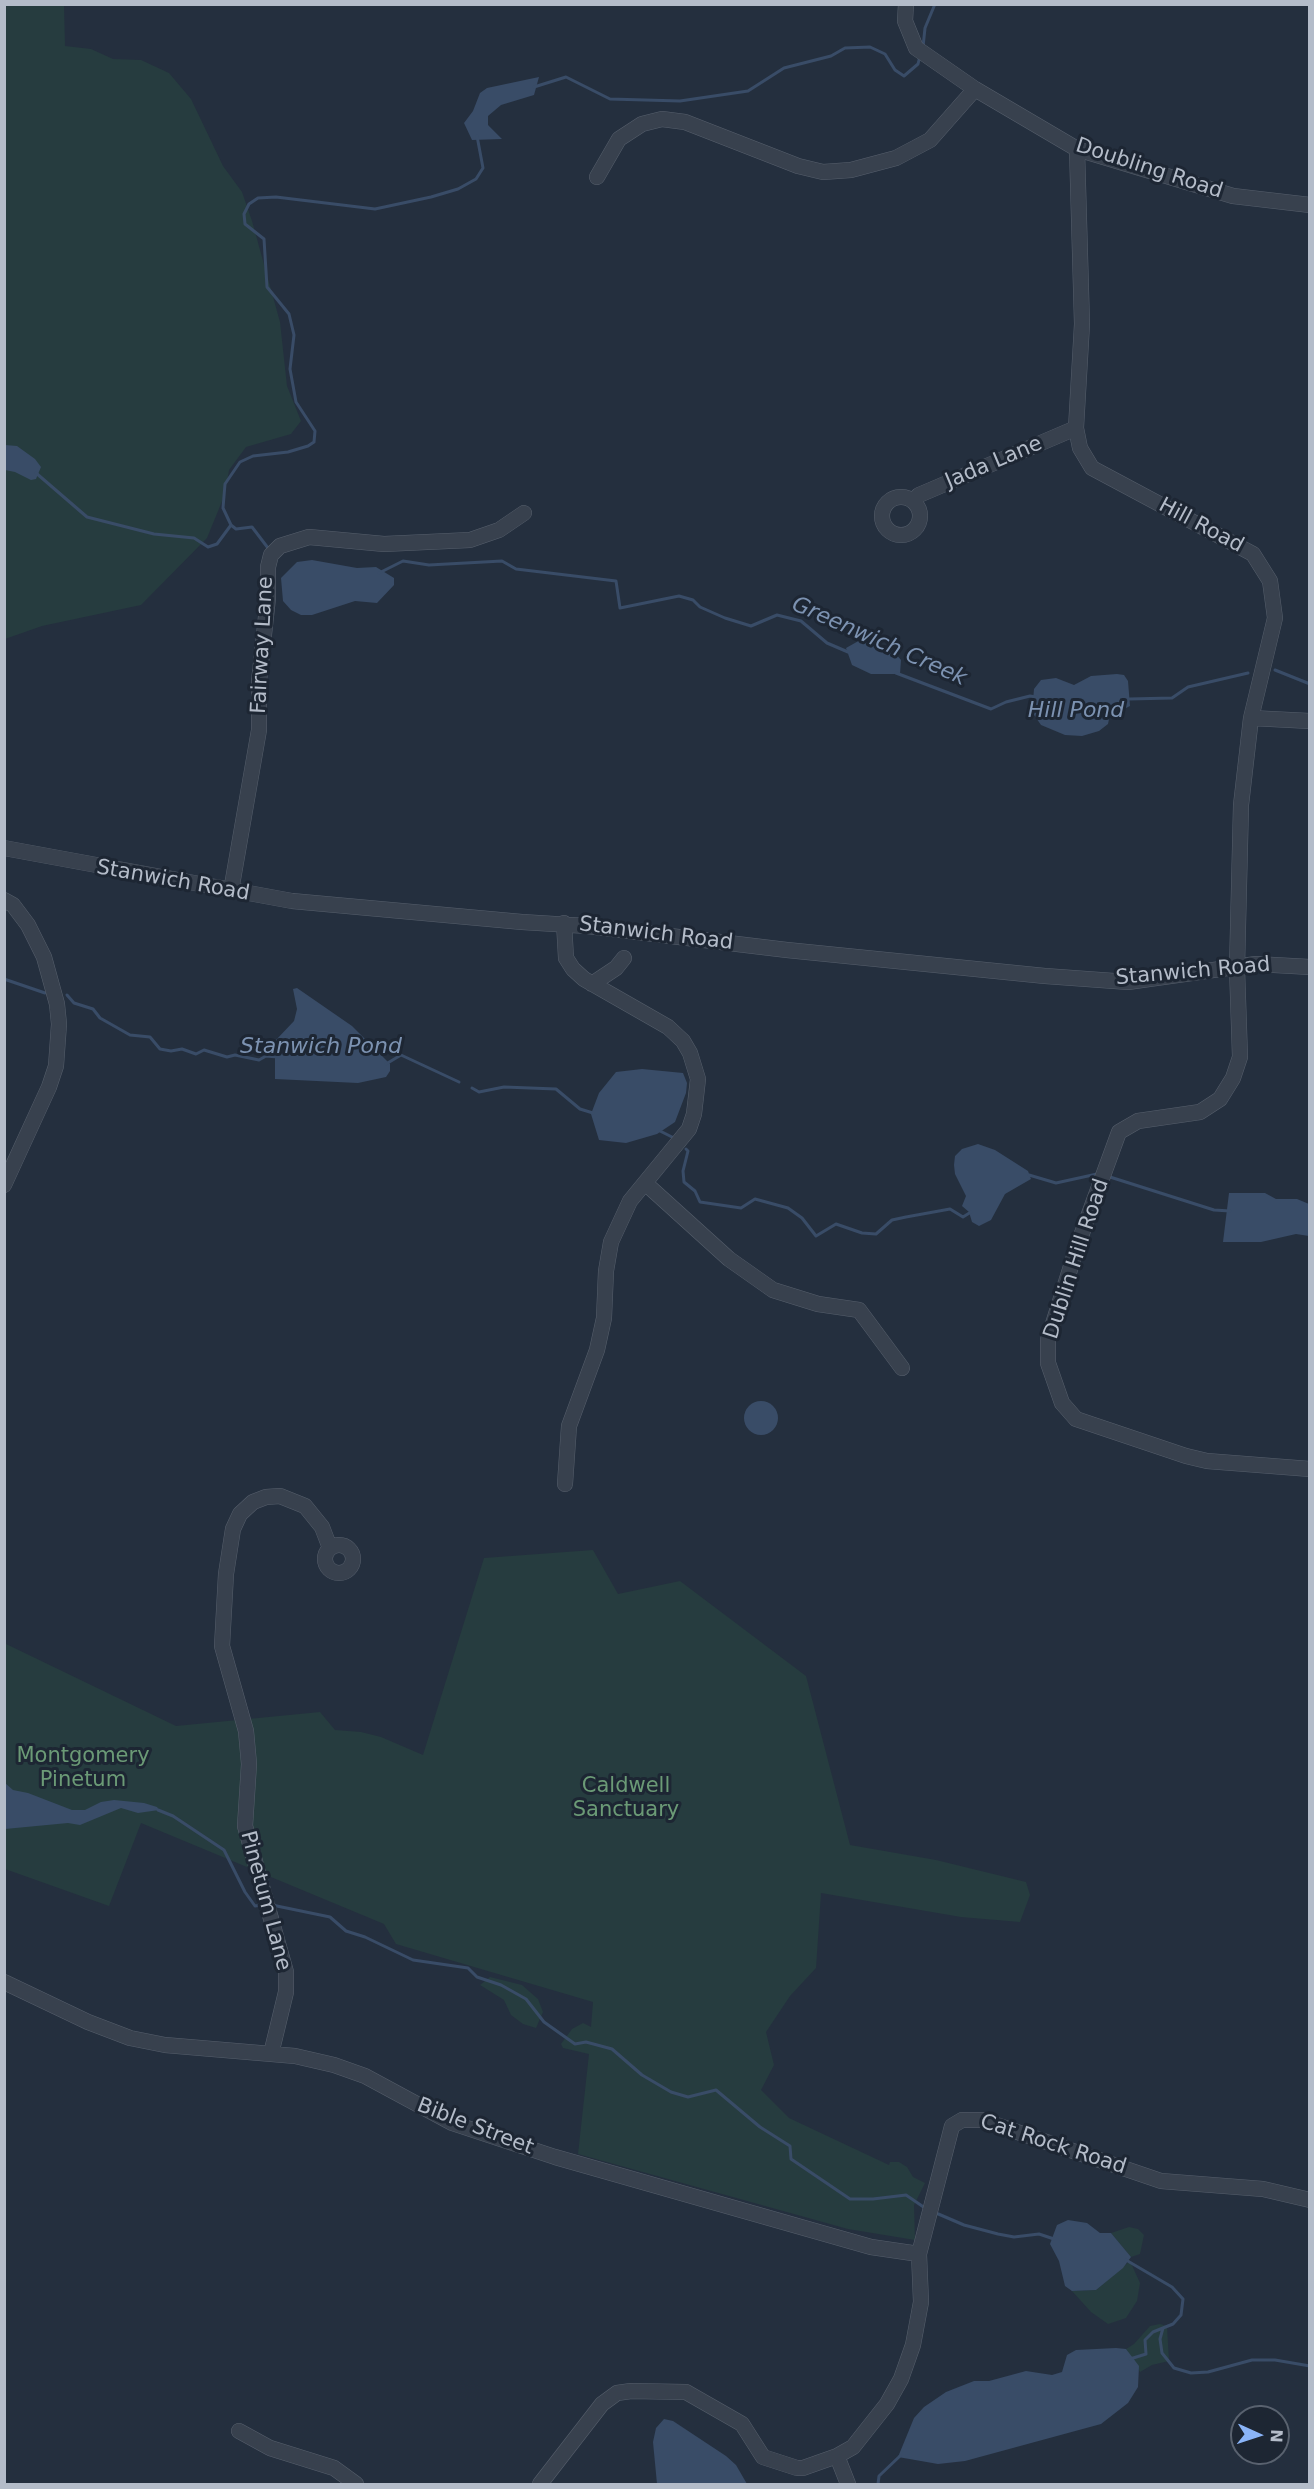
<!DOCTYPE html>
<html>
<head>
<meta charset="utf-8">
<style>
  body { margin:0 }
  #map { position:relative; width:1314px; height:2489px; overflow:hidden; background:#242f3e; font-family:"DejaVu Sans",sans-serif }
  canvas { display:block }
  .frame { position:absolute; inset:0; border:6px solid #b4bcc9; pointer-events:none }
  .north { position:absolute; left:1230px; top:2405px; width:60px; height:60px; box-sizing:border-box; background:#1d2633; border:2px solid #59626f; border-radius:50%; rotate:93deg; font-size:16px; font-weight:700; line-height:24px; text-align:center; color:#b4bcc9 }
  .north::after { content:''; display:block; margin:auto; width:21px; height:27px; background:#8ab4f8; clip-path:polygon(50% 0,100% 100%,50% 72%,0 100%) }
</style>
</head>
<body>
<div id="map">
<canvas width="1314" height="2489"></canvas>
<div class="frame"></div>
<div class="north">N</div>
</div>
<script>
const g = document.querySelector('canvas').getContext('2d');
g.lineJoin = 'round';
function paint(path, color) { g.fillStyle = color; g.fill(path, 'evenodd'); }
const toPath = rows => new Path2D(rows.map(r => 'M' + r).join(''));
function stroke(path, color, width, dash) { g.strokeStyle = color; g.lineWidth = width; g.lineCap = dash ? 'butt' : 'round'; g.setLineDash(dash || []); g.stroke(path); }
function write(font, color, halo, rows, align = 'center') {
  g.font = font + ' "DejaVu Sans",sans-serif'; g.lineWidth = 6; g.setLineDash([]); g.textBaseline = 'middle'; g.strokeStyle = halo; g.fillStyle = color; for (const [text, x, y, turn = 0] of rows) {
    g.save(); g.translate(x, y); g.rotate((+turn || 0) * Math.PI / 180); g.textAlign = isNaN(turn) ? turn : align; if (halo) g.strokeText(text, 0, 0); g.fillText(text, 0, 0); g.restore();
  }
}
paint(toPath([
  [5,5,64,5,65,46,91,49,113,59,141,60,169,73,191,99,223,166,242,192,252,221,280,322,287,386,301,421,291,434,246,447,229,470,225,494,207,538,141,605,42,626,5,639],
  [593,1550,618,1594,680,1581,806,1676,850,1845,936,1860,1026,1882,1030,1895,1020,1922,961,1917,821,1893,816,1968,790,1996,766,2032,774,2065,761,2090,789,2118,889,2165,890,2162,899,2162,907,2167,913,2177,925,2183,914,2205,915,2240,848,2229,578,2154,589,2054,563,2048,561,2044,572,2029,583,2023,591,2027,593,2002,396,1944,384,1924,141,1823,109,1906,5,1869,4,1643,176,1726,320,1712,335,1730,361,1732,381,1737,423,1755,484,1558],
  [490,1977,522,1985,538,1999,543,2012,536,2028,523,2024,511,2015,504,2000,480,1985],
  [1129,2227,1138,2229,1144,2235,1140,2254,1131,2257,1111,2233],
  [1130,2261,1140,2283,1137,2301,1126,2318,1108,2324,1091,2312,1072,2291,1096,2290],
  [1160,2324,1167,2326,1169,2361,1152,2365,1140,2372,1126,2349,1134,2344,1150,2326]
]), '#263c3f');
paint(toPath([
  [539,77,534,95,501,105,488,116,488,125,502,139,472,140,464,123,473,111,480,93,487,88],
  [5,445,17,446,35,459,41,467,36,479,31,480,15,472,5,470],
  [312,560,357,568,376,567,394,578,394,585,377,603,355,601,312,615,301,615,291,610,283,601,281,578,297,562],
  [862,639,874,646,889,646,901,660,900,674,871,674,852,665,846,648],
  [1117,674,1124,675,1128,681,1130,706,1122,710,1111,709,1108,724,1099,731,1082,736,1065,735,1041,725,1032,712,1034,689,1041,680,1056,678,1074,685,1091,676],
  [297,988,352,1026,390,1064,390,1071,386,1077,358,1083,275,1079,275,1041,294,1021,297,1009,293,989],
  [642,1069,683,1073,687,1083,686,1093,675,1122,657,1134,626,1143,599,1140,591,1114,599,1093,616,1072],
  [978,1144,995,1150,1028,1171,1031,1179,1005,1194,991,1220,979,1226,972,1222,969,1212,962,1206,966,1196,955,1174,954,1165,955,1156,962,1149],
  [1229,1193,1265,1193,1276,1199,1297,1199,1309,1204,1309,1236,1296,1234,1261,1242,1223,1242],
  '744 1418a17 17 0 1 1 34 0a17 17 0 1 1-34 0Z',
  [5,1783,13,1790,28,1793,72,1810,85,1810,101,1802,114,1800,144,1803,157,1807,159,1810,138,1813,121,1808,80,1825,68,1823,5,1829],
  [1068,2220,1087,2223,1100,2233,1111,2233,1131,2257,1123,2268,1096,2290,1072,2291,1065,2286,1059,2261,1050,2244,1057,2225],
  [1116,2348,1126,2349,1139,2366,1138,2387,1128,2403,1101,2424,965,2461,938,2464,898,2457,914,2418,924,2407,946,2392,974,2381,989,2381,1026,2371,1052,2375,1062,2372,1067,2355,1076,2350],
  [664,2419,673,2421,726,2456,736,2465,747,2484,657,2484,653,2442,656,2428]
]), '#394c67');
stroke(toPath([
  [923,47,925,28,935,4],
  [534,87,566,77,610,99,680,101,748,91,784,68,831,56,845,48,870,47,885,54,895,70,904,76,918,64,920,56],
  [36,473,87,517,154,534,194,538,208,547,217,544,231,525],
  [231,525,223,508,225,484,240,462,253,456,288,452,308,446,314,442,315,431,296,402,290,369,294,335,289,314,267,287,264,239,245,224,244,214,249,204,258,198,276,197,375,209,431,197,458,189,476,179,483,168,477,136],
  [231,525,236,529,252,527,268,548],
  [379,573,403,561,429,565,502,561,516,569,616,581,620,608,679,596,693,600,700,607,725,618,751,626,777,615,801,621,827,643,848,652],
  [1275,670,1310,684],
  [896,673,991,709,1006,702,1030,696,1036,697],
  [1129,699,1172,698,1188,687,1248,673],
  [4,979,45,993],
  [67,995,74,1003,93,1009,100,1018,130,1035,150,1037,160,1049,171,1051,182,1049,196,1054,204,1050,227,1057,235,1055,259,1060,266,1056,278,1057],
  [386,1064,401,1055,459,1082],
  [472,1088,479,1092,504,1087,556,1089,580,1109,593,1113],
  [660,1131,674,1138],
  [686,1149,688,1151,683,1171,684,1182,695,1191,700,1202,741,1208,755,1199,788,1208,802,1218,816,1236,836,1224,862,1233,876,1234,892,1220,906,1217,950,1209,963,1217,971,1212],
  [1029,1175,1056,1183,1097,1174],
  [1110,1177,1214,1210,1230,1211],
  [158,1810,173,1816,224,1850,245,1892,255,1906,262,1905],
  [272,1905,330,1917,346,1931,365,1937,413,1960,468,1968,477,1977,501,1985,526,1999,544,2022,575,2044,586,2042,612,2049,642,2075,671,2092,688,2097,716,2090,760,2127,790,2146,791,2159,850,2199,873,2199,906,2195,925,2208],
  [936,2213,964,2225,998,2234,1014,2237,1039,2234,1054,2239],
  [1126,2260,1172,2287,1183,2299,1181,2315,1173,2324,1163,2328,1160,2339,1162,2353,1174,2368,1191,2373,1208,2372,1252,2360,1275,2360,1310,2366],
  [1130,2359,1146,2354,1145,2340,1153,2332,1163,2328],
  [878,2484,879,2476,900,2456]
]), '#394c67', 3);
const minor = toPath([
  [906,4,905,21,916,48,975,89,1077,149,1233,196,1310,205],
  [1077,149,1082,324,1076,428,1080,448,1092,468,1253,554,1270,581,1275,618,1251,718,1241,805,1237,968,1240,1057,1233,1078,1220,1099,1200,1112,1138,1121,1119,1132,1077,1247,1048,1340,1048,1363,1062,1403,1076,1419,1186,1456,1207,1461,1310,1469],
  [597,177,619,139,642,124,662,119,685,122,798,166,823,172,851,170,896,158,930,140,975,89],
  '882 516a19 19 0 1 1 38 0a19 19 0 1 1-38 0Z',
  [913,501,919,495,1076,428],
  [1251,718,1310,721],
  [4,848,292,901,522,922,587,926,787,950,1045,976,1128,982,1256,964,1310,967],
  [231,891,259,730,259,681,268,598,268,567,271,555,280,546,309,537,384,544,470,540,499,530,524,513],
  [4,900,13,905,28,925,44,957,57,1004,59,1024,56,1066,49,1087,4,1185],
  [564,923,566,958,573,969,584,979,668,1027,683,1041,690,1053,698,1079,694,1114,689,1129,630,1201,611,1242,606,1271,604,1318,597,1350,569,1426,565,1484],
  [592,984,616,968,624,958],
  [645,1183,729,1259,773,1290,818,1304,859,1310,902,1368],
  '325 1559a14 14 0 1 1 28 0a14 14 0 1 1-28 0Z',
  [4,1982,88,2022,130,2038,165,2045,295,2056,334,2065,365,2076,452,2123,555,2157,871,2247,919,2254],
  [271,2054,286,1992,286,1972,245,1826,249,1764,246,1731,222,1646,226,1574,233,1529,240,1514,253,1502,266,1497,280,1496,305,1506,322,1527,330,1548],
  [239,2431,270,2448,334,2468,356,2484],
  [837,2456,848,2484],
  [540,2484,602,2404,617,2393,631,2391,686,2392,742,2424,763,2457,797,2468,803,2468,837,2456,853,2447,887,2404,901,2379,913,2345,921,2302,919,2254,952,2126,962,2120,982,2120,1161,2181,1263,2189,1310,2200]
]);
stroke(minor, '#565f6c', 16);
stroke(minor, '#38414e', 15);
write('21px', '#b4bcc9', '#1d2633', [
  ["Doubling Road",1149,169,18],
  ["Jada Lane",994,463,-23],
  ["Hill Road",1201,526,28],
  ["Fairway Lane",263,645,-87],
  ["Stanwich Road",173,881,10],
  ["Stanwich Road",656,934,7],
  ["Stanwich Road",1193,972,-5],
  ["Dublin Hill Road",1077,1259,-72],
  ["Pinetum Lane",265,1901,75],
  ["Bible Street",475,2127,21],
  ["Cat Rock Road",1053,2145,18]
]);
write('21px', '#6b9a76', '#1d2633', [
  ["Montgomery",83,1757],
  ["Pinetum",83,1781],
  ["Caldwell",626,1787],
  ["Sanctuary",626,1811]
]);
write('italic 22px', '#7c92b1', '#1d2633', [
  ["Greenwich Creek",879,642,24],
  ["Hill Pond",1076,711],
  ["Stanwich Pond",321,1047]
]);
</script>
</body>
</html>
